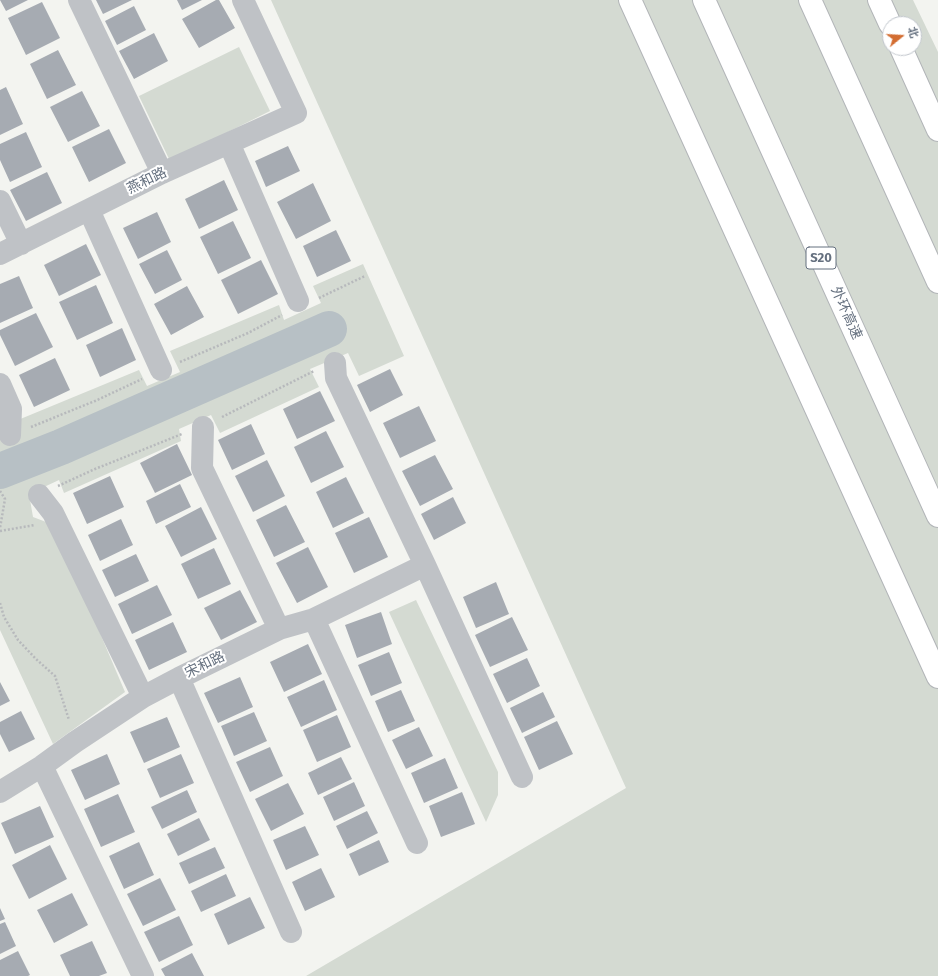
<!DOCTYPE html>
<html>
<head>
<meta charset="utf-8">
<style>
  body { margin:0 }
  #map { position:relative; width:938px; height:976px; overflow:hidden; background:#f3f4f0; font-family:"Fira Sans","Noto Sans SC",sans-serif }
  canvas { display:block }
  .north { position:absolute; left:882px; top:16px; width:40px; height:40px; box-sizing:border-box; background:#fff; border:1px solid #c1c6cc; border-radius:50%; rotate:72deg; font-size:11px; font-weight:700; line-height:16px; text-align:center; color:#65707f }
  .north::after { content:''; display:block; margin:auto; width:14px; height:18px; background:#d36d31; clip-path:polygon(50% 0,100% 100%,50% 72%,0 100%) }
</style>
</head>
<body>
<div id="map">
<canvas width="938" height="976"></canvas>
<div class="north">北</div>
</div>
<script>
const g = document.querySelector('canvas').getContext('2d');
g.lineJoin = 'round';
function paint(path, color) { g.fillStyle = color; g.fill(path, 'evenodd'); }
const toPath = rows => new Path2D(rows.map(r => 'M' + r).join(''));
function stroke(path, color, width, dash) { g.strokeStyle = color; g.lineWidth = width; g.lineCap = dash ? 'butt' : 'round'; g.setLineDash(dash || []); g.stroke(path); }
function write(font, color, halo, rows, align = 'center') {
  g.font = font + ' "Fira Sans","Noto Sans SC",sans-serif'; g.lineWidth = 4; g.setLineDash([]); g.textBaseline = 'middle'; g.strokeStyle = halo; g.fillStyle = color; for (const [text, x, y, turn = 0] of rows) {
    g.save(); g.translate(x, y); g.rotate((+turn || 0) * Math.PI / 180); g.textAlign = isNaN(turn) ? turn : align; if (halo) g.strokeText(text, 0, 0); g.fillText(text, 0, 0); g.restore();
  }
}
paint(toPath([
  [271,0,913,0,938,52,938,976,306,976,626,788],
  [890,24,914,24,914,48,890,48],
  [239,47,270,111,170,161,139,96],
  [363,264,404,356,359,376,348,353,310,369,319,387,220,433,211,415,179,429,181,441,64,493,59,480,29,494,33,517,54,525,125,692,53,744,0,630,0,427,1,427,139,370,147,386,180,372,170,351,279,305,284,320,321,303,313,286],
  [416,600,498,772,498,795,486,822,389,612]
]), '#d4dad2');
stroke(toPath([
  [0,471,61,447,329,329]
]), '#b7c0c5', 36);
paint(toPath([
  [0,0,28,0,6,11],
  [96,0,132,0,103,14],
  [177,0,202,0,182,10],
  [216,0,219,0,235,28,199,48,182,19],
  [42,2,60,38,26,55,8,18],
  [134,6,146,30,117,45,105,21],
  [154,33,168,61,134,79,119,51],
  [58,50,76,85,47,99,30,64],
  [6,87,23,124,0,135,0,90],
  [82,91,100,126,68,142,50,107],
  [109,129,126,163,89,182,72,147],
  [26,132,42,167,10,182,0,160,0,144],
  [288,146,300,171,266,187,255,161],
  [47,172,62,203,26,221,10,190],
  [224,180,238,210,199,229,185,199],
  [313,183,331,221,296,239,277,202],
  [157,212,171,242,138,259,123,228],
  [233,221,251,258,218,274,200,237],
  [336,230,351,261,317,277,303,246],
  [86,244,101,275,59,296,44,265],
  [167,250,182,280,155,294,139,264],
  [261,260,278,294,238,314,221,280],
  [19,276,33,308,0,323,0,284],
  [96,285,113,323,77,340,59,302],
  [187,286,204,317,171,335,154,304],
  [36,313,53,347,15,366,0,335,0,330],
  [122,328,136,360,100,377,86,345],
  [55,358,70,390,34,407,19,375],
  [390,369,403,395,370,412,357,385],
  [320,391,335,421,297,439,283,409],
  [419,406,436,441,400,458,383,423],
  [251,424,265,454,232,470,218,440],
  [326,431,344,467,311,483,294,447],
  [177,444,192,475,155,493,140,463],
  [435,455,453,489,420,506,402,471],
  [267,460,285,496,253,512,235,476],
  [110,476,124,507,87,524,73,493],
  [346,477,364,513,333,528,316,492],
  [180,484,191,507,156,524,146,501],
  [453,497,466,523,434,540,421,514],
  [286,505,305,542,274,557,256,520],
  [201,507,217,539,181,557,165,526],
  [369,517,388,557,354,573,335,533],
  [121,519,133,545,100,561,88,535],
  [308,547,328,587,297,603,276,563],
  [214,548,231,584,198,599,181,564],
  [136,554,149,581,115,597,102,570],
  [496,582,509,614,476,628,463,597],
  [157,585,172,615,132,634,118,604],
  [240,590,257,622,221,640,204,608],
  [381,612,392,644,357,658,345,625],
  [512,617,528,650,490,667,475,635],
  [173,622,187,652,149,670,135,640],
  [308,644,322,674,284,692,270,662],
  [389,652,402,683,371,696,358,665],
  [527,658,540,686,507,703,493,674],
  [240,677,253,707,218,723,204,693],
  [324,680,337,710,301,727,287,697],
  [0,682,10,701,0,706],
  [401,690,415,721,388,732,375,701],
  [543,692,555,717,522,733,510,708],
  [21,711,35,739,9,752,0,734,0,722],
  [254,712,267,741,234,756,221,726],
  [337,715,351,747,317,762,303,730],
  [167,717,180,747,144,763,130,732],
  [557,721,573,754,539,770,524,737],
  [419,727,433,756,406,769,392,740],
  [270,747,283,776,250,792,236,762],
  [107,754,120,784,85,800,71,770],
  [181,754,194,783,160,798,147,769],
  [341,757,352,779,318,795,308,773],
  [445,758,458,788,424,803,411,773],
  [354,782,365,806,334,821,323,797],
  [288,783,304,814,271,831,255,799],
  [187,790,197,812,162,829,151,807],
  [462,792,475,824,441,837,429,806],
  [118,794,135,832,101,847,84,809],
  [40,806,54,837,15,854,1,823],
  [367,811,378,833,347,849,336,826],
  [199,818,210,840,178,856,167,834],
  [305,826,319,855,286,870,273,840],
  [379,840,389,862,359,876,349,854],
  [139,842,154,875,124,889,109,856],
  [50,845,67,879,29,899,12,865],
  [215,847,225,868,189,884,179,863],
  [321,868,335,897,305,911,292,882],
  [226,874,236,896,201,912,191,891],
  [160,878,176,910,143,926,127,894],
  [72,893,88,925,54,943,37,910],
  [250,897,265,928,228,945,214,914],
  [0,908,5,919,0,921],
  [179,916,193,945,159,962,144,932],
  [5,922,16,946,0,954,0,924],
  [92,941,107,973,99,976,70,976,60,955],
  [18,951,30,975,28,976,0,976,0,960],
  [192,953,204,976,165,976,161,969]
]), '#a6abb2');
const highway = toPath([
  [630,0,938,677],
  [704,0,938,516],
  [810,0,938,282],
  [879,0,890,24],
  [901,48,938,130]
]);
stroke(highway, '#b2b5b8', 24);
stroke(toPath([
  [319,298,365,276],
  [180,362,248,333,282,315],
  [222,417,314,371],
  [31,427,95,401,142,379],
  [58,486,95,469,182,434],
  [0,491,5,499,0,528],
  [0,531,35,525],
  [0,603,4,617,18,640,36,659,55,676,69,720]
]), '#b7b9bc', 2.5, [2, 2]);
stroke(toPath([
  [79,0,162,173],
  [229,143,298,301],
  [0,201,21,244],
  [89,210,161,370],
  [0,254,162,173,296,113,243,0],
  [335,363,336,378,425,565,522,777],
  [0,384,11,409,10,435],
  [203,427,202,468,279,629],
  [39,495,53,513,143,697],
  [314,619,417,843],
  [179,678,291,932],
  [42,766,143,976],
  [0,792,42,766,75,742,143,697,179,678,279,629,314,619,425,565]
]), '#bfc2c6', 22);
stroke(highway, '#fff', 22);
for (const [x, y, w] of [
  [821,258,30]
]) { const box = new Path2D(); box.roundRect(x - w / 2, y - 11, w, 22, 3); g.fillStyle = '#fff'; g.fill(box); stroke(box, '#65707f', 1); }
write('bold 13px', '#65707f', null, [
  ["S20",821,258]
]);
write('14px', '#65707f', '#fff', [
  ["燕和路",147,181,-26],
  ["外环高速",846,313,66],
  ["宋和路",205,665,-26]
]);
</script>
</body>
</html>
